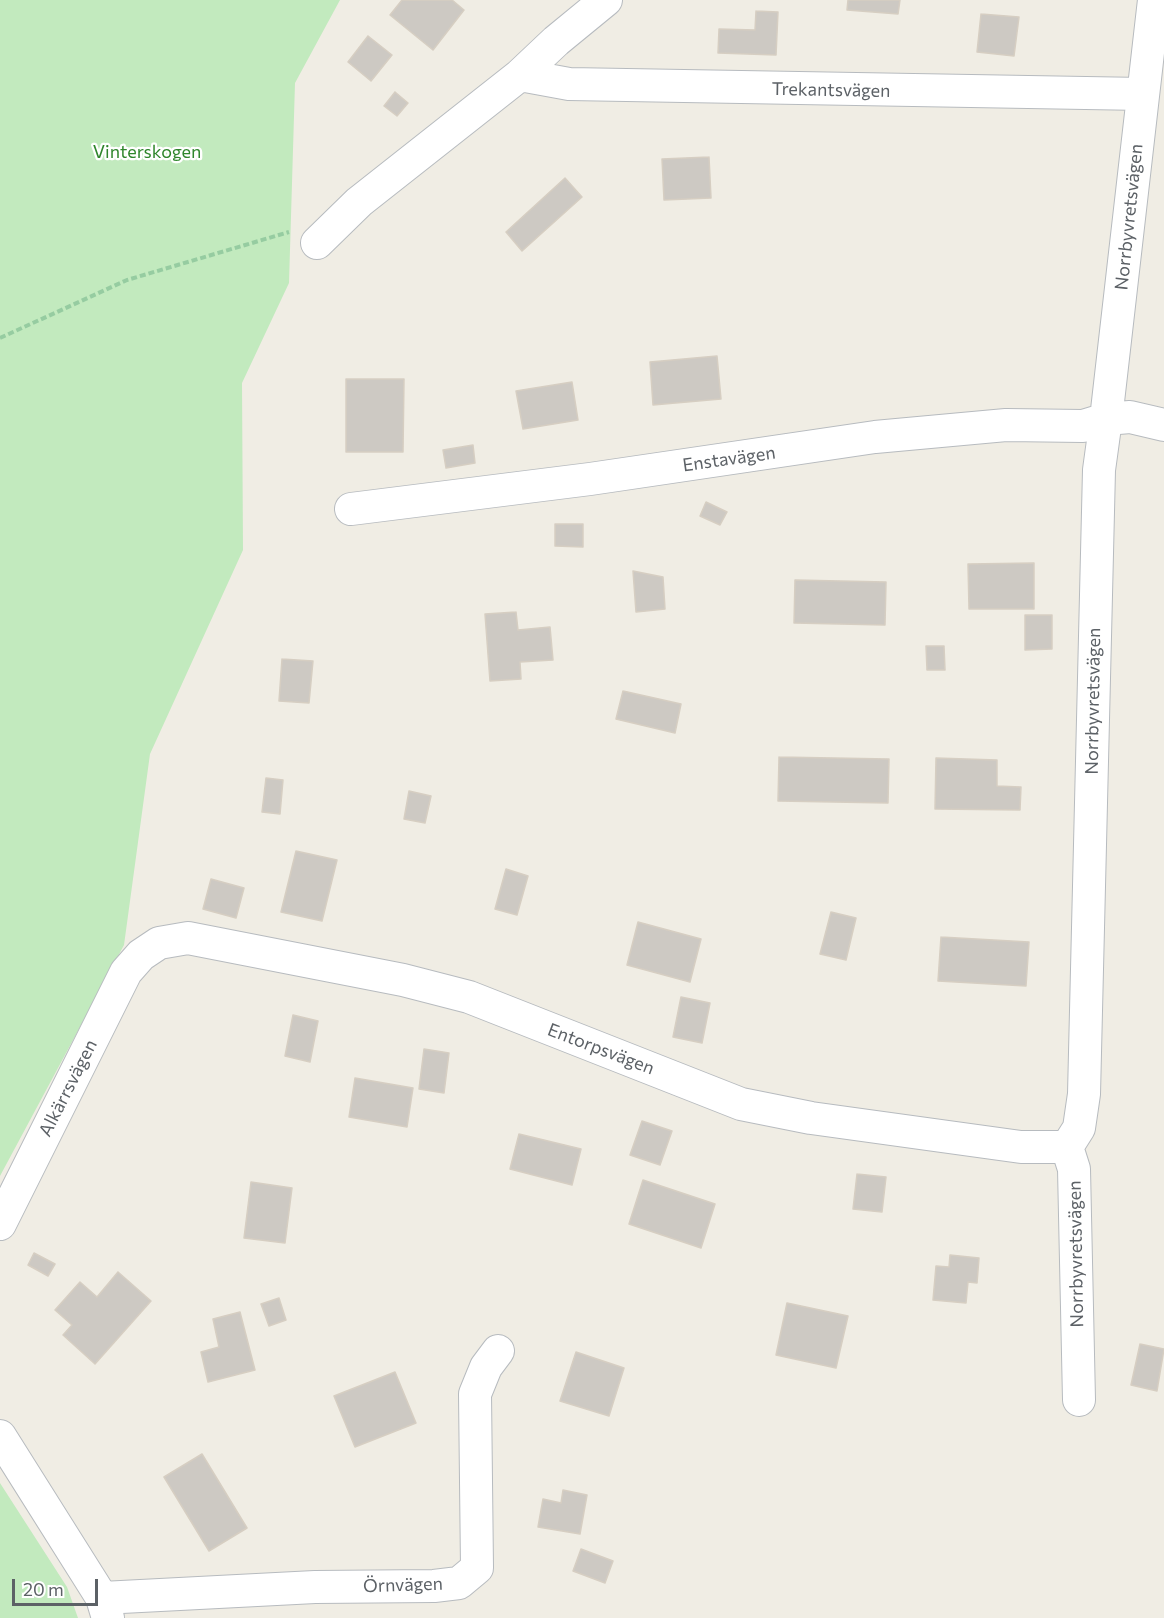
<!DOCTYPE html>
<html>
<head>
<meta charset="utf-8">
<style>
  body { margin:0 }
  #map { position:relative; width:1164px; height:1618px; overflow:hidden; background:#f0ede4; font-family:Commissioner,sans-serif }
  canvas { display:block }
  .scale { position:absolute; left:12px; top:1579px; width:86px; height:27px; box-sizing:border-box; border:3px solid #5c6166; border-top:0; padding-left:8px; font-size:18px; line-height:21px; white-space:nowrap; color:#5c6166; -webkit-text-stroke:4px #fff; paint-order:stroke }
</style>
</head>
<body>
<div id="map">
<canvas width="1164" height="1618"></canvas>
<div class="scale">20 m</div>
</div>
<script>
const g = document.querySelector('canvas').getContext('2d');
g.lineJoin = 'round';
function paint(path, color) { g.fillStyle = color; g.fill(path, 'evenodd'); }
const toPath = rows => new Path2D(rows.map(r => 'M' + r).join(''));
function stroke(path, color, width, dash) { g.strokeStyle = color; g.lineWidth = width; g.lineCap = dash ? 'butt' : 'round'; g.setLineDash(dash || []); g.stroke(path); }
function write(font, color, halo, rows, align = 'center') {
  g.font = font + ' Commissioner,sans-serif'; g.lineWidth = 4.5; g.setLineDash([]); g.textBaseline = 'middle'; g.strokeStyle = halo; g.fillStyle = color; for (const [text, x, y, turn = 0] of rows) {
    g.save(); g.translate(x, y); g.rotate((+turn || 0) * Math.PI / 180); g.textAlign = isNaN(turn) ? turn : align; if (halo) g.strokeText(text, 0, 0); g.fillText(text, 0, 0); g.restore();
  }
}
paint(toPath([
  [0,0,340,0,295,83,289,283,242,383,243,550,150,754,124,945,0,1176],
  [0,1483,67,1587,78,1618,0,1618]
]), '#c2eabe');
const building = toPath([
  [402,0,452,0,464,10,433,50,390,15,402,0],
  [848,0,900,0,898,14,847,10,848,0],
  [756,11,778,12,776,55,718,53,719,29,755,30,756,11],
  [981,14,1019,17,1014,56,977,52,981,14],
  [368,36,392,55,371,81,348,62,368,36],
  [395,92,408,103,397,116,384,106,395,92],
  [709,157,711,198,664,200,662,159,709,157],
  [565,178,582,197,522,251,506,232,565,178],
  [717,356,721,399,653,405,650,362,717,356],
  [346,379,404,379,403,452,346,452,346,379],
  [572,382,578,420,523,429,516,391,572,382],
  [473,445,475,463,446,468,443,450,473,445],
  [706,502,727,512,720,525,700,516,706,502],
  [555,524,583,524,583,547,555,546,555,524],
  [1034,563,1034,609,969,609,968,564,1034,563],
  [633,571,663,577,665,609,636,612,633,571],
  [795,580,886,582,885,625,794,623,795,580],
  [516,612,518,630,550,627,553,660,520,662,521,679,490,681,485,614,516,612],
  [1025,615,1052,615,1052,649,1025,650,1025,615],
  [926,646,944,646,945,670,927,670,926,646],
  [282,659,313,661,309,703,279,701,282,659],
  [623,691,681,704,675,733,616,719,623,691],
  [779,757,889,759,888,803,778,801,779,757],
  [936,758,997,760,997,786,1021,787,1020,810,935,809,936,758],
  [266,778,283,780,280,814,262,812,266,778],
  [409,791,431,796,425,823,404,819,409,791],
  [296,851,337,860,322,921,281,912,296,851],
  [506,869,528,876,517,915,495,909,506,869],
  [211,879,244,888,236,918,203,909,211,879],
  [831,912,856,918,846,960,820,954,831,912],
  [638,922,701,939,690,982,627,965,638,922],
  [941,937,1029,942,1026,986,938,981,941,937],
  [681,997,710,1003,702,1043,673,1037,681,997],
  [293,1015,318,1021,310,1062,285,1056,293,1015],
  [424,1049,449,1053,444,1093,419,1089,424,1049],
  [355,1078,413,1088,407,1127,349,1117,355,1078],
  [642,1121,672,1131,660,1165,630,1155,642,1121],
  [519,1134,581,1149,572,1185,510,1169,519,1134],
  [857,1174,886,1177,882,1212,853,1209,857,1174],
  [643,1180,715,1204,701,1248,629,1224,643,1180],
  [251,1182,292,1188,285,1243,244,1238,251,1182],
  [34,1253,55,1264,48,1276,28,1265,34,1253],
  [950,1255,979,1258,977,1283,968,1282,966,1303,933,1300,936,1266,949,1267,950,1255],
  [118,1272,151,1301,95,1364,63,1335,72,1325,55,1310,80,1282,97,1297,118,1272],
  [279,1298,286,1320,269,1326,261,1304,279,1298],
  [787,1303,848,1316,836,1368,776,1355,787,1303],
  [240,1312,255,1370,208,1382,201,1352,219,1347,213,1319,240,1312],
  [1140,1344,1164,1349,1157,1391,1131,1385,1140,1344],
  [576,1352,624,1368,609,1416,560,1401,576,1352],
  [395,1372,416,1423,355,1447,334,1396,395,1372],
  [202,1454,247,1528,209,1551,164,1477,202,1454],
  [563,1490,587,1495,580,1534,538,1527,543,1499,561,1503,563,1490],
  [581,1549,613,1561,605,1583,573,1571,581,1549]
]);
paint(building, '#cdc9c3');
stroke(building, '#d6cec2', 1.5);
const minor = toPath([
  [520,75,556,41,606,0],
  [317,243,359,202,520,75,569,84,1143,94],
  [351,509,590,479,875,437,1006,425,1083,426,1106,419,1130,417,1164,425],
  [0,1224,126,972,141,955,159,943,188,938,403,980,469,997,741,1104,811,1118,1021,1147,1067,1147],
  [1079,1400,1074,1169,1067,1147,1079,1128,1084,1094,1099,470,1106,419,1154,0],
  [0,1436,102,1598,108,1618],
  [102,1598,315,1587,434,1586,459,1583,477,1568,475,1394,486,1367,498,1351]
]);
stroke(minor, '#b7bbbf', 34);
stroke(toPath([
  [0,338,127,280,289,232]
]), '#96cca1', 4, [6, 3]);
stroke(minor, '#fff', 32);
write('18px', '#5c6166', '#fff', [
  ["Trekantsvägen",831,90,1],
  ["Norrbyvretsvägen",1129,217,-84],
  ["Enstavägen",729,459,-8],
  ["Norrbyvretsvägen",1093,701,-89],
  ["Entorpsvägen",601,1049,21],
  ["Alkärrsvägen",68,1088,-63],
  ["Norrbyvretsvägen",1076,1254,-91],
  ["Örnvägen",403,1585,-2]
]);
write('18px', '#2f862c', '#fff', [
  ["Vinterskogen",147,152]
]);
</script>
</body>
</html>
